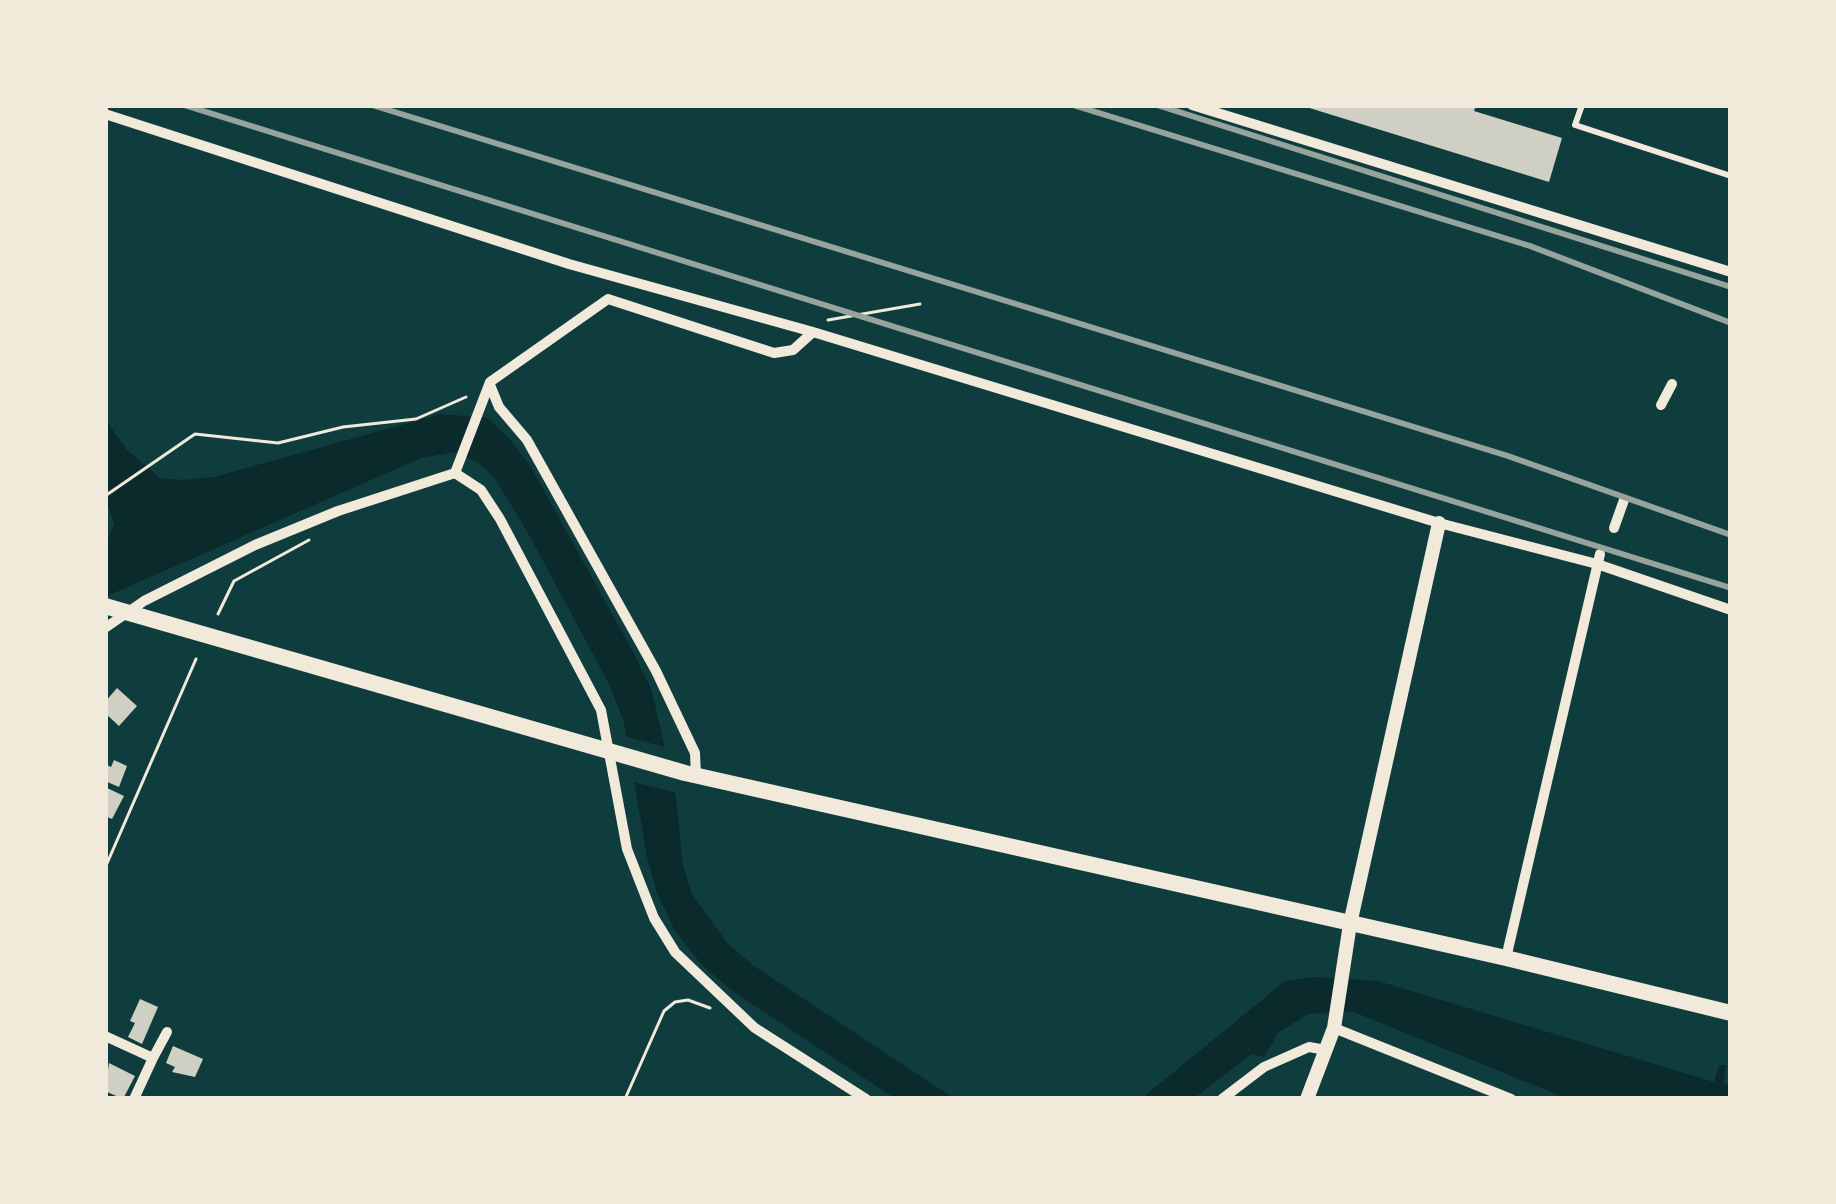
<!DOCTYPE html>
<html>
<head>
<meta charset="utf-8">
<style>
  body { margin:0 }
  #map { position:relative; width:1836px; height:1204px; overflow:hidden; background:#0f3d3e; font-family:"Titillium Web",sans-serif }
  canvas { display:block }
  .frame { position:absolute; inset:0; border:108px solid #f1e9da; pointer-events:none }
</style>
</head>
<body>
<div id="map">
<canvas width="1836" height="1204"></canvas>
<div class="frame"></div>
</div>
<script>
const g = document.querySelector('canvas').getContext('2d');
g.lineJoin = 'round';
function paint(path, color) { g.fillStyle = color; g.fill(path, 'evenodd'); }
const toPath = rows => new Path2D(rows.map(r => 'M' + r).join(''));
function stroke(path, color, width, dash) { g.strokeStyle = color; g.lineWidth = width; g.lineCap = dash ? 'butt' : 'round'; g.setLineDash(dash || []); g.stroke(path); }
paint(toPath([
  [441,414,487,418,509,438,531,467,632,650,652,691,676,798,683,865,692,894,728,944,754,966,955,1099,896,1099,735,993,702,965,675,931,657,893,647,857,624,722,609,684,528,533,494,477,477,462,455,452,421,458,105,597,105,547,114,524,105,494,105,419,127,450,160,478,184,480,214,477],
  [1315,977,1378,981,1714,1082,1719,1065,1726,1065,1724,1084,1731,1086,1731,1099,1568,1099,1354,1012,1308,1014,1278,1033,1264,1057,1252,1054,1193,1099,1141,1099,1285,981]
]), '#0a2a2b');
paint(toPath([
  [620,735,672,749,682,794,630,781]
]), '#0f3d3e');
paint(toPath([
  [1476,105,1474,111,1562,138,1549,182,1303,106],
  [117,688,137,706,119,726,105,713,105,702],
  [114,760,127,766,119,787,105,781,105,764,111,767],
  [105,787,124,796,112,819,105,816],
  [140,999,158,1007,142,1044,128,1037,135,1023,130,1021],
  [173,1046,203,1059,195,1077,172,1072,175,1067,166,1063],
  [109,1063,135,1076,123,1099,105,1091]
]), '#cfcfc3');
stroke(toPath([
  [828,320,920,304],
  [105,496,195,434,278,443,343,427,416,419,466,397],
  [218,614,234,581,309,540],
  [105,868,196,659],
  [625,1099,664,1011,675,1002,688,1000,710,1008]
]), '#f1e9da', 3);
stroke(toPath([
  [1582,105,1575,125,1731,176]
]), '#f1e9da', 6);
stroke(toPath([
  [1192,105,1731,272],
  [105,114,569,264,813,332,1439,523,1597,564,1731,610],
  [490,385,499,407,527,440,656,671,695,753,696,776],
  [1661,405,1672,384],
  [455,473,481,490,500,519,601,710,627,849,654,918,675,952,755,1028,866,1099],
  [1614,528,1624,500],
  [105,628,144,601,255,545,338,511,455,473,490,382,608,299,774,353,793,350,813,332],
  [1506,958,1600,554],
  [1334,1028,1511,1099],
  [105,1036,153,1058,134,1099],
  [153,1058,167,1032],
  [1222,1099,1264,1067,1309,1047,1326,1050]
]), '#f1e9da', 10);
stroke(toPath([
  [1307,1099,1334,1028,1350,924,1439,523]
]), '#f1e9da', 14);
stroke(toPath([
  [105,606,685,773,1506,958,1731,1013]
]), '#f1e9da', 16);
stroke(toPath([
  [184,105,1731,588],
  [372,105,1508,456,1731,535],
  [1073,105,1530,246,1731,323],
  [1157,105,1731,287]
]), '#97a49c', 6);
</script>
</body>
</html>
